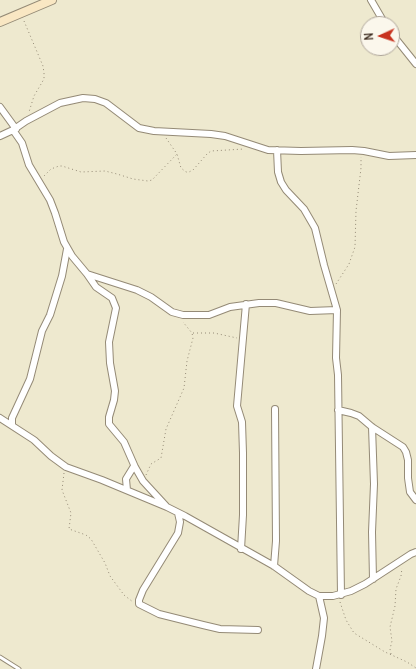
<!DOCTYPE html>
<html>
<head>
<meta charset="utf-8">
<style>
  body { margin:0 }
  #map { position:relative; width:416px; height:669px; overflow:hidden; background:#eee9cf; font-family:Delius,sans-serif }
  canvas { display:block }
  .north { position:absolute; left:360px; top:16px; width:40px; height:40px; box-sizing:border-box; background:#fbf7ec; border:1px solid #aea59a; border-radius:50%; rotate:267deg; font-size:11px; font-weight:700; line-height:16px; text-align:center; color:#3b2a1e }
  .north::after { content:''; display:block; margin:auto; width:14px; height:18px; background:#c8321e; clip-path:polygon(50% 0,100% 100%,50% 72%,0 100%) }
</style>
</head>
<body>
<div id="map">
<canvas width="416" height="669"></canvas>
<div class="north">N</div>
</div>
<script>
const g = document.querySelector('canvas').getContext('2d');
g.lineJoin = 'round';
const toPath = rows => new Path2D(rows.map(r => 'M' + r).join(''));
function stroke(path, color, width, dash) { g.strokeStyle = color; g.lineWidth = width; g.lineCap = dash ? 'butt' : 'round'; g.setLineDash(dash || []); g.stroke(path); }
const lane = toPath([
  [0,657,19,669]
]);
const street = toPath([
  [371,0,385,24],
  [392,34,416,64],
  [0,107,16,129],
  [13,130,22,143,29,165,50,200,55,213,64,242,72,256,87,274,137,290,151,297,172,312,183,315,209,315,230,307,259,303,276,303,310,311,337,310],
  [0,136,13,130,26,121,60,103,83,98,95,99,106,103,139,128,154,131,211,134,225,136,268,150,301,151,352,150,364,151,389,156,416,155],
  [277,150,278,172,281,182,286,190,304,209,315,228,324,265,337,310,336,358,338,375,341,595],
  [87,274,96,287,112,298,116,308,109,342,110,363,115,391,114,400,109,417,109,424,124,442,135,467,143,481,166,506],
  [338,410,351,413,359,416,372,427,403,447,406,452,408,460,408,478,410,492,416,500],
  [0,418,34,440,51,456,66,467,102,480,167,507,185,516,274,566,309,591,319,596,333,596,351,591,365,584,411,554,416,552],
  [12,425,12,418,30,379,42,331,50,315,62,276,67,249],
  [372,427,374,484,372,532,373,579],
  [127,490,126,479,134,466],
  [178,513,180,522,178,533,143,590,139,600,139,604,159,614,203,625,220,629,258,630],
  [241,549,243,515,243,453,242,422,237,406,246,304],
  [274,566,276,541,275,409],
  [316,669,322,636,324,618,319,596]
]);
const secondary = toPath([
  [0,22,52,0]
]);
stroke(lane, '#948a76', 5);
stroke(street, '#948a76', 8);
stroke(secondary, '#948a76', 10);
stroke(toPath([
  [24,21,43,66,44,73,44,79,34,96,29,112],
  [166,138,177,154,181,168,186,172,189,172,193,170,207,154,211,151,244,149],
  [44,176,51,169,59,166,62,166,81,172,105,171,117,174,133,179,148,181,152,180,177,154],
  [336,284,349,264,355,247,356,211,361,168,361,157],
  [193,333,214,333,237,338],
  [64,473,62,490,71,513,69,529,86,535,91,539,105,563,110,576,124,595,133,602],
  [146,475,151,464,161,458,166,429,184,388,187,361,193,338,192,333,183,322],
  [340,602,346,620,354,633,385,652,407,662,416,668],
  [391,654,390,649,392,641,390,627,395,606,396,589,401,576,402,568]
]), '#948a76', 1, [1, 3]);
stroke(lane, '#fff', 3);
stroke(street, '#fff', 6);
stroke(secondary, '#f9e7c3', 8);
</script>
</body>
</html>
